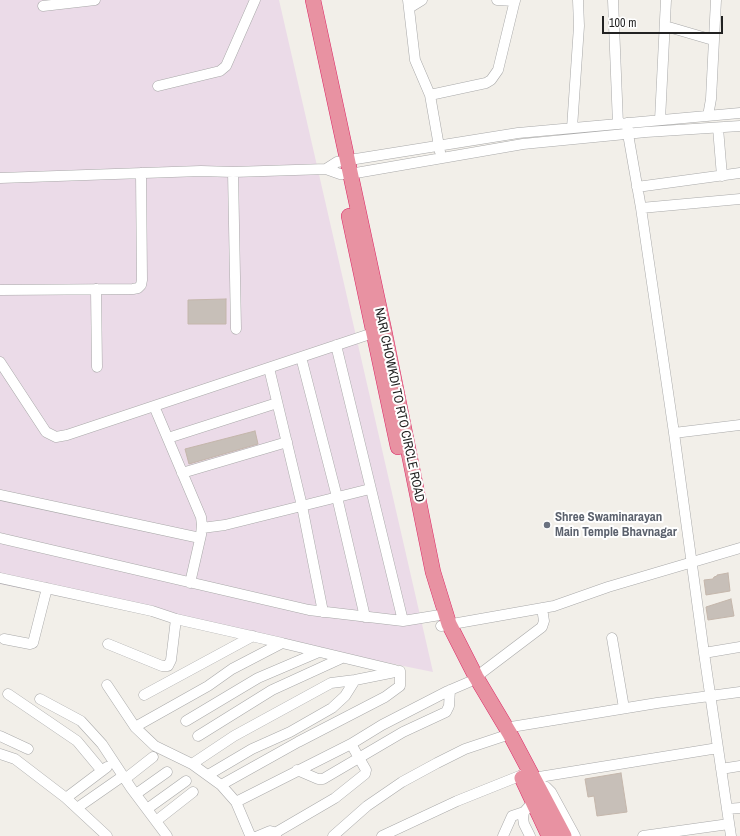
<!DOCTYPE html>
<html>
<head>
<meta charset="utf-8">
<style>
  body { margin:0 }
  #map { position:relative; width:740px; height:836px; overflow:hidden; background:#f2efe9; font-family:"Archivo Narrow",sans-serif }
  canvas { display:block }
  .scale { position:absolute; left:602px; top:16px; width:121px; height:18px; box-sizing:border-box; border:2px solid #222; border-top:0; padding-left:5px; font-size:12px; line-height:14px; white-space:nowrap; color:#222; -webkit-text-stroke:3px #fff; paint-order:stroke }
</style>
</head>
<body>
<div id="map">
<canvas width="740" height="836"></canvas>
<div class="scale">100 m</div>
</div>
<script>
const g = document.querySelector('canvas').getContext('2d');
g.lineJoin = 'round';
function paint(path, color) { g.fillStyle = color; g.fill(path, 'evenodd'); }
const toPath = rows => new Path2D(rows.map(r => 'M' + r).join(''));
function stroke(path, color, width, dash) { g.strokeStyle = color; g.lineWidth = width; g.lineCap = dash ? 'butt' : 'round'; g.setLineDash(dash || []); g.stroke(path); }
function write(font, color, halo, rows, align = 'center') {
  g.font = font + ' "Archivo Narrow",sans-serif'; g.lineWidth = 4; g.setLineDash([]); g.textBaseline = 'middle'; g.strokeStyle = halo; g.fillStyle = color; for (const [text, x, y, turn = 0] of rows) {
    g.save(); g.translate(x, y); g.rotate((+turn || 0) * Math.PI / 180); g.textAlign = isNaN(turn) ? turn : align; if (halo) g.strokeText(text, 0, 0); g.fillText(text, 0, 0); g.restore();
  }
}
paint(toPath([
  [0,0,279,0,433,672,0,584]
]), '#ebdbe8');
const building = toPath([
  [226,299,226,324,188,324,188,300,226,299],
  [255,431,258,444,189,464,185,449,255,431],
  [728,573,730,591,706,595,704,580,713,579,714,577,717,576,717,575,728,573],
  [731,599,734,616,708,620,706,607,731,599],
  [621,773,627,812,597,816,594,796,588,797,585,779,621,773]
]);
paint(building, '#c7bfb8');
stroke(building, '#c4b6ab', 1);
const minor = toPath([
  [408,0,415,60,430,95,440,152],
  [497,0,515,1],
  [613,0,618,124],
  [43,6,95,0],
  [409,8,422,0],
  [665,26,713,40],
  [158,86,220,71,226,66,255,0],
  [430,95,486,83,491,80,498,70,515,0],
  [708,116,711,99,716,0],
  [660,120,666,0],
  [627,123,628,134,641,208,674,433,704,653,731,836],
  [572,128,579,26,578,0],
  [718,128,722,176],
  [326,169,337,162,518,133,740,113],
  [233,172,236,329],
  [0,178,201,171,233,172,326,169,340,174,350,174,523,144,646,132,740,126],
  [637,187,740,173],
  [641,208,740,199],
  [96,289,97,367],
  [0,290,133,289,138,288,141,285,142,280,141,173],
  [336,345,403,621],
  [301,357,337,497,365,617],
  [0,362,46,432,56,437,67,435,379,331],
  [269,368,302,506,323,612],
  [154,406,201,517,202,525,201,535,190,583],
  [674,433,740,425],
  [168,438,277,403],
  [182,473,287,442],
  [0,495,200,538],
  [202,528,225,525,370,489],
  [0,538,309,610,403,621,446,614],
  [0,578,152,611,176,619,282,643],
  [441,626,554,606,608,587,740,548],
  [612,638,624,708],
  [4,639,30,644,33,643,47,588],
  [108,644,162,666,168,666,171,660,176,619],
  [704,653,740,647],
  [476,677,542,627,544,621,542,608],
  [107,685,135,727,155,746,192,764,221,785,236,802,250,835,252,836],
  [8,694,77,741,102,771],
  [144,695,253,636],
  [40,699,81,721,102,744,131,788,167,836],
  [186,721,258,678,319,652],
  [135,727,208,686,232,669,282,643,395,670],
  [505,728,657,703,740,692],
  [0,736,28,749],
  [198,736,272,690,342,658],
  [0,754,15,759,66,798,107,836],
  [192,764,234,736,331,683,355,680,400,671,400,686,385,697,298,742,221,785],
  [721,769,740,766],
  [297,770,318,779,323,779,403,732,446,712,449,706,450,690],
  [208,775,252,749,290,732,332,708,345,696,355,680],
  [533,778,718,748],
  [125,779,153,757],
  [536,783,546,787,551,792,575,836],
  [136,794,167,772],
  [66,798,107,767],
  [236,802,351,744,382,725,448,691,469,682],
  [77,808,123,776],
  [147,809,186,781],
  [727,809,740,808],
  [156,821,193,792],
  [275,833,335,798,365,774,366,770,351,744],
  [258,836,270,831,274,832,276,836],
  [333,836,367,806,402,782,437,763,465,749,510,734],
  [382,836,457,801,527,773],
  [503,836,512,816,524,812],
  [530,836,524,824,523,818,524,812,533,802],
  [643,836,729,824]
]);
const highway = toPath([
  [313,0,384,330,433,572,449,624,476,677,510,734,564,836],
  [349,216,398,447],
  [522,778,549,836]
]);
stroke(minor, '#a9a9a9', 11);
stroke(highway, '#dc2a67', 16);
stroke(minor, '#fff', 10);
stroke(highway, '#e892a2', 15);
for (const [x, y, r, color] of [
  [547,525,4,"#6b7280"]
]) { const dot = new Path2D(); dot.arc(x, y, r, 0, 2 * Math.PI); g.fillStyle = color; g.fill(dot); stroke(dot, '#fff', 1.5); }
write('13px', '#222', '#fff', [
  ["NARI CHOWKDI TO RTO CIRCLE ROAD",399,405,78]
]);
write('bold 13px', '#5b616d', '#fff', [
  ["Shree Swaminarayan",555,518],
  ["Main Temple Bhavnagar",555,533]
], 'left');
</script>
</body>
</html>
